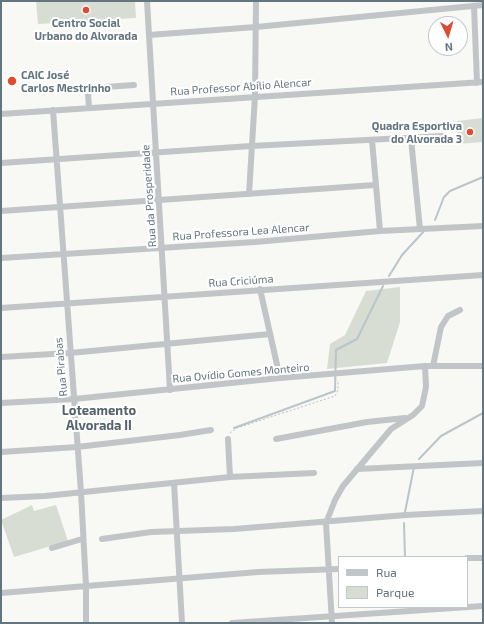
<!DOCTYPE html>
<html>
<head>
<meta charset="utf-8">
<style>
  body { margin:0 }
  #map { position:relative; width:484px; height:624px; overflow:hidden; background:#f8f8f5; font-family:"Exo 2",sans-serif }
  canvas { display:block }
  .frame { position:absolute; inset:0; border:2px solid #64757f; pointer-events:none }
  .legend { position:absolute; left:338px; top:556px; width:130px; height:52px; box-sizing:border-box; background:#fff; border:1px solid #c1c8cc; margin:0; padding:5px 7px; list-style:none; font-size:12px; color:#64757f }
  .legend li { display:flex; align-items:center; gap:8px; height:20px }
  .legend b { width:20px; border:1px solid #c1c8cc }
  .north { position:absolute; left:428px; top:16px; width:40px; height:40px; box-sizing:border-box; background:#fff; border:1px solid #c1c8cc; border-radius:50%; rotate:175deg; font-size:11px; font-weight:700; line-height:16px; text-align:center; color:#64757f }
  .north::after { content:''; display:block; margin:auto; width:14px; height:18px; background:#dd4c30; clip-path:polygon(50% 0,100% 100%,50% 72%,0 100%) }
</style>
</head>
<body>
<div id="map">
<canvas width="484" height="624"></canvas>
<div class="frame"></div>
<ul class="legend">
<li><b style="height:5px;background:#c1c5c8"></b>Rua</li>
<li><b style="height:11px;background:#d8ddd4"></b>Parque</li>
</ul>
<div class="north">N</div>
</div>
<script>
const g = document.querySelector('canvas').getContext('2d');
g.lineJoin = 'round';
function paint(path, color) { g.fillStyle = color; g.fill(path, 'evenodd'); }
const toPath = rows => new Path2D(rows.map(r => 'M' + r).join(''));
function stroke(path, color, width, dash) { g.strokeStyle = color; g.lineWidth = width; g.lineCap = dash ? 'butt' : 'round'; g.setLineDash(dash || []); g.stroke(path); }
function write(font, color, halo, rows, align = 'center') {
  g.font = font + ' "Exo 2",sans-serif'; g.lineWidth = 4; g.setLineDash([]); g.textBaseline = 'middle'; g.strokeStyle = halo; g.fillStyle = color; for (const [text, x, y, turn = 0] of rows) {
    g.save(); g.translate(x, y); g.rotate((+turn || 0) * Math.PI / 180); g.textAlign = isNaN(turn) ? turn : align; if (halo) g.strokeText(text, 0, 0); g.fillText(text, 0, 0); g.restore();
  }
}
paint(toPath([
  [36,1,135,1,136,18,38,24],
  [483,118,483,142,458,144,457,121],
  [400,287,400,322,387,363,327,369,330,344,345,335,366,291],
  [32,505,34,511,56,505,68,541,14,557,1,520]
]), '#d8ddd4');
stroke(toPath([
  [435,220,444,197,450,191,483,177],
  [389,276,402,255,425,230],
  [234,428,335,391,336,350,357,339,383,286],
  [419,459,441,436,483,413],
  [405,512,414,467],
  [404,523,405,557]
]), '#b9c5c8', 2);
stroke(toPath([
  [230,433,237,428,335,396,338,390,338,380]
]), '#bbbec0', 1, [2, 2]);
stroke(toPath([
  [147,1,170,390],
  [474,6,477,83],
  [149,35,256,27,483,5],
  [89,108,88,93,91,88,134,85],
  [53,110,81,492,86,586,86,623],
  [1,114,483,82],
  [411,139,420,229],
  [372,140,380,231],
  [1,163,251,146,443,136],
  [249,194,255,96,256,1],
  [1,211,375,185],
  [1,258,255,242,380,231,483,226],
  [260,289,280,378],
  [1,308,483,275],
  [1,357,70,353,270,334],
  [433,366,441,327,448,316,460,310],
  [1,403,74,399,280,378,425,366,483,366],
  [228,439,230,477],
  [276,439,367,422,405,418],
  [1,452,77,447,180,435,211,430],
  [357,469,483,463],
  [174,483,182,623],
  [1,498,45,496,230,477,314,473],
  [102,539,151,532,234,529,406,515,483,511],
  [52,548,82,539],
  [467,558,483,558],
  [1,593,258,572,339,569],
  [232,623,483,606],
  [332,623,326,523,335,500,343,486,391,429,413,415,422,406,426,387,425,366]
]), '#c1c5c8', 6);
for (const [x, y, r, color] of [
  [86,10,4,"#dd4c30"],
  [12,81,5,"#dd4c30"],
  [470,132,4,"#dd4c30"]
]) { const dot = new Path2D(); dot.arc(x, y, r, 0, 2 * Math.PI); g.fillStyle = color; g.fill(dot); stroke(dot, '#fff', 1.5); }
write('bold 11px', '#64757f', '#fff', [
  ["Centro Social",86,23],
  ["Urbano do Alvorada",86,36],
  ["CAIC José",21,75,"left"],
  ["Carlos Mestrinho",21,88,"left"],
  ["Quadra Esportiva",462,126,"right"],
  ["do Alvorada 3",462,139,"right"]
]);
write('11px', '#64757f', '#fff', [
  ["Rua Professor Abílio Alencar",241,87,-4],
  ["Rua da Prosperidade",149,196,-94],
  ["Rua Professora Lea Alencar",241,232,-4],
  ["Rua Criciúma",241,281,-4],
  ["Rua Pirabas",61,367,-95],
  ["Rua Ovídio Gomes Monteiro",241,373,-5]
]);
write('bold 13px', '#56636a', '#fff', [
  ["Loteamento",99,411],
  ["Alvorada II",99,426]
]);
</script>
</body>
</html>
